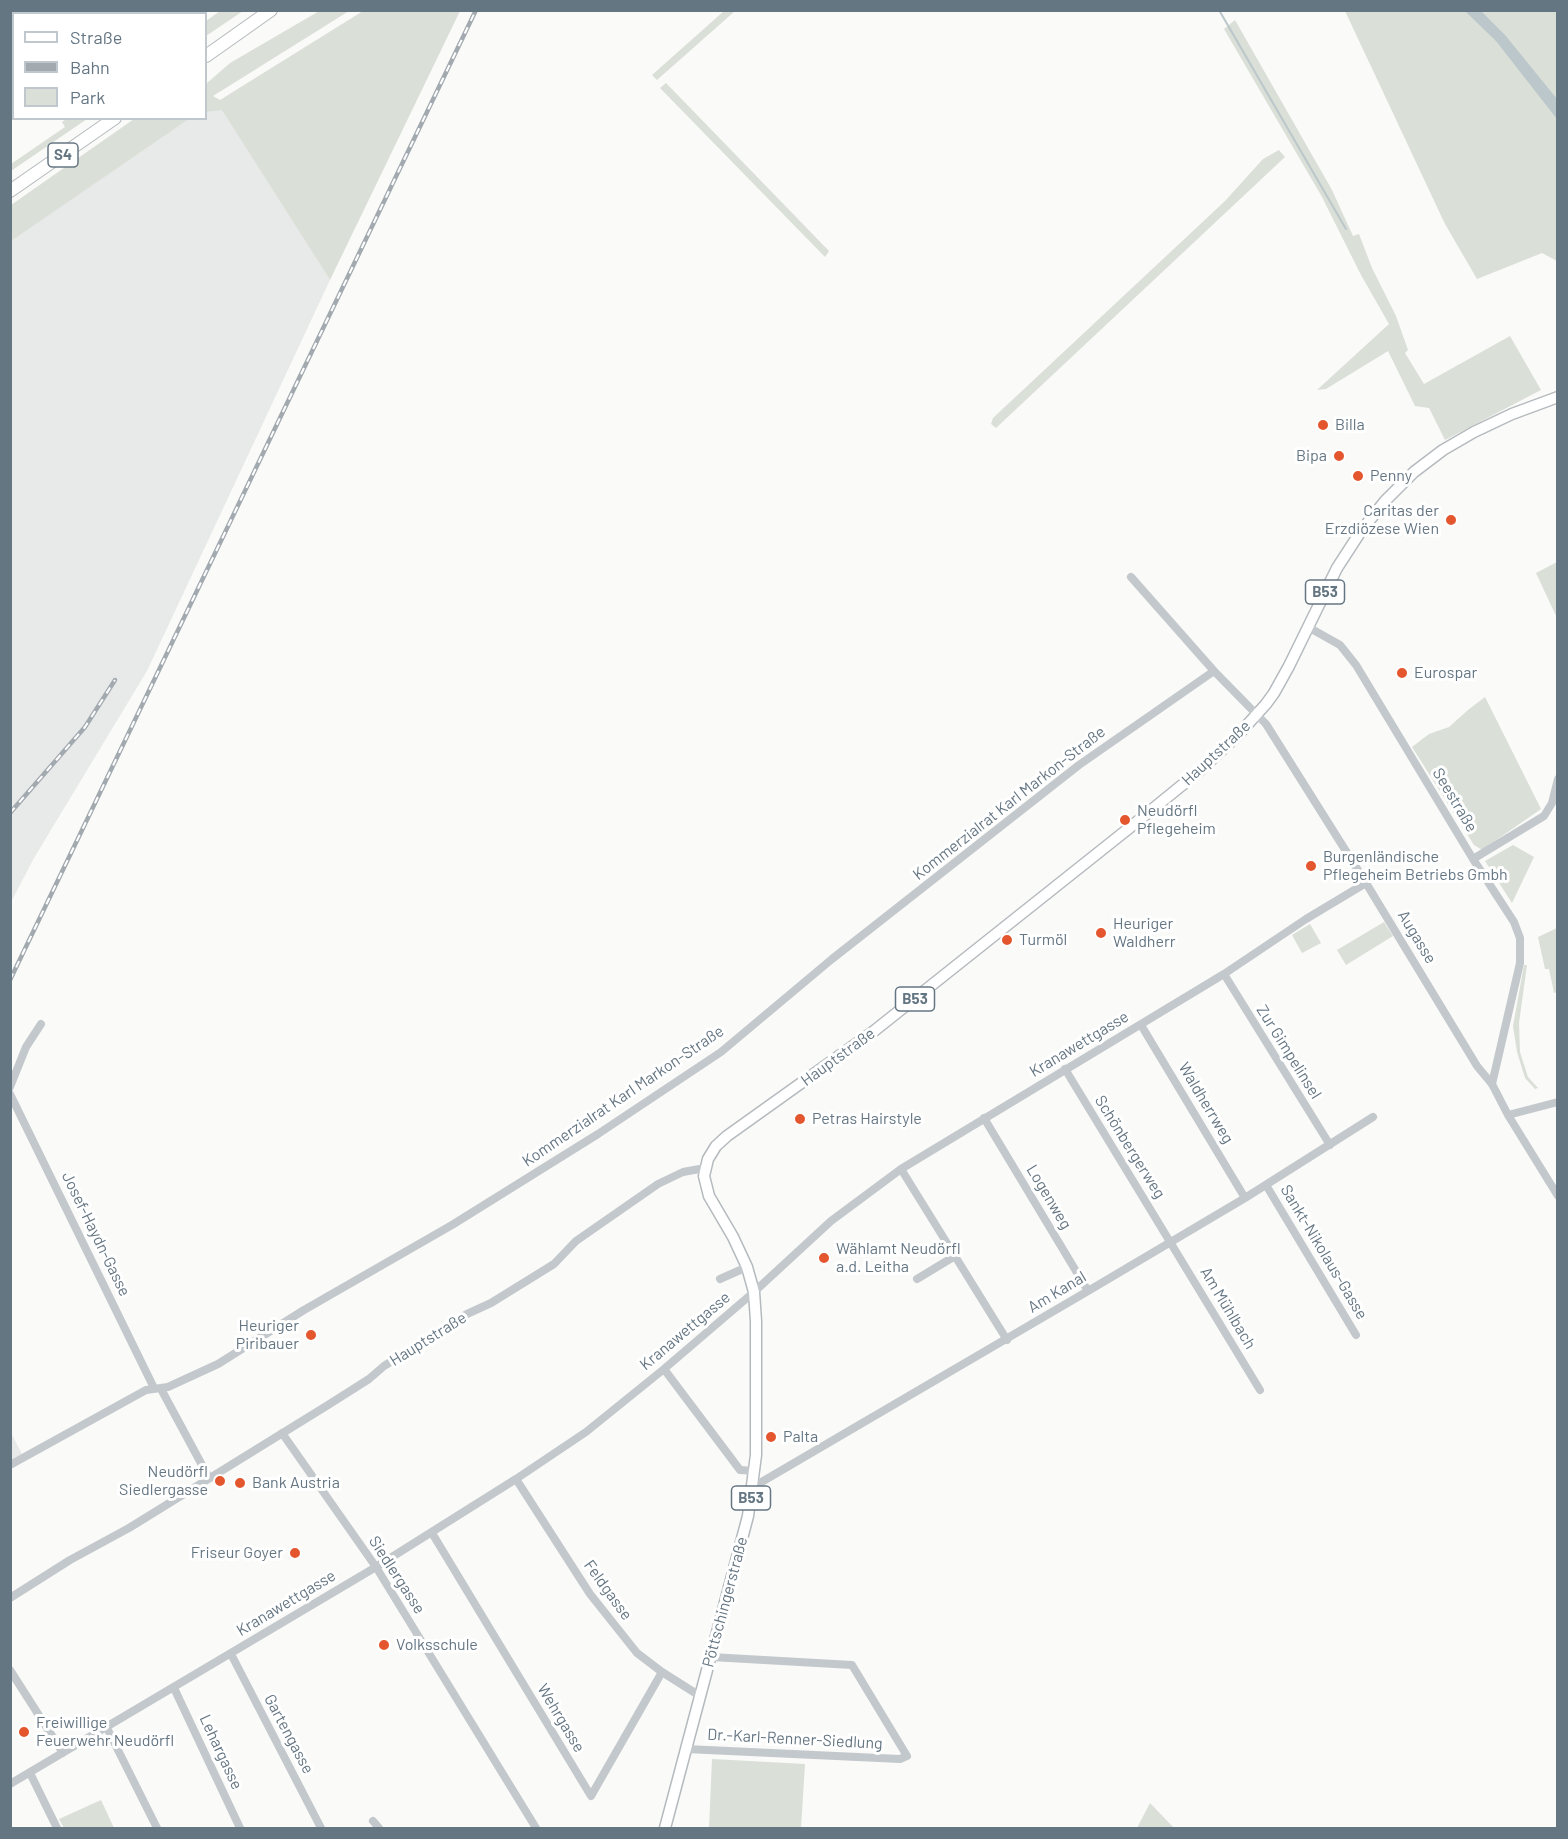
<!DOCTYPE html>
<html>
<head>
<meta charset="utf-8">
<style>
  body { margin:0 }
  #map { position:relative; width:1568px; height:1839px; overflow:hidden; background:#fafaf8; font-family:Barlow,sans-serif }
  canvas { display:block }
  .frame { position:absolute; inset:0; border:12px solid #657683; pointer-events:none }
  .legend { position:absolute; left:12px; top:12px; width:195px; height:108px; box-sizing:border-box; background:#fff; border:2px solid #c1c8cd; margin:0; padding:8px 10px; list-style:none; font-size:18px; color:#657683 }
  .legend li { display:flex; align-items:center; gap:12px; height:30px }
  .legend b { width:30px; border:2px solid #c1c8cd }
</style>
</head>
<body>
<div id="map">
<canvas width="1568" height="1839"></canvas>
<div class="frame"></div>
<ul class="legend">
<li><b style="height:8px;background:#fff"></b>Straße</li>
<li><b style="height:8px;background:#a2aab0"></b>Bahn</li>
<li><b style="height:16px;background:#dadfd7"></b>Park</li>
</ul>
</div>
<script>
const g = document.querySelector('canvas').getContext('2d');
g.lineJoin = 'round';
function paint(path, color) { g.fillStyle = color; g.fill(path, 'evenodd'); }
const toPath = rows => new Path2D(rows.map(r => 'M' + r).join(''));
function stroke(path, color, width, dash) { g.strokeStyle = color; g.lineWidth = width; g.lineCap = dash ? 'butt' : 'round'; g.setLineDash(dash || []); g.stroke(path); }
function write(font, color, halo, rows, align = 'center') {
  g.font = font + ' Barlow,sans-serif'; g.lineWidth = 6; g.setLineDash([]); g.textBaseline = 'middle'; g.strokeStyle = halo; g.fillStyle = color; for (const [text, x, y, turn = 0] of rows) {
    g.save(); g.translate(x, y); g.rotate((+turn || 0) * Math.PI / 180); g.textAlign = isNaN(turn) ? turn : align; if (halo) g.strokeText(text, 0, 0); g.fillText(text, 0, 0); g.restore();
  }
}
paint(toPath([
  [222,109,330,280,147,671,34,858,11,902,10,241,189,119,206,118,206,112],
  [10,1431,22,1454,11,1460,10,1460]
]), '#e8e9e9');
paint(toPath([
  [321,10,349,11,213,96,220,100,363,11,460,11,330,280,222,110,206,112,206,84,230,63],
  [220,11,243,11,206,36,206,21],
  [724,11,735,11,657,80,652,75],
  [1345,11,1557,11,1557,261,1542,253,1477,279,1445,224],
  [1235,20,1332,190,1353,236,1359,234,1372,268,1396,316,1408,350,1405,353,1424,384,1510,336,1541,390,1445,440,1429,408,1415,406,1388,351,1326,389,1317,390,1389,324,1361,275,1322,197,1224,29],
  [666,83,829,251,825,257,660,88],
  [67,118,87,119,11,171,11,164,65,127,62,122],
  [134,119,189,119,11,241,11,205],
  [1279,150,1285,157,996,428,991,424,993,418,1225,201,1263,159],
  [1557,562,1557,618,1536,573],
  [1485,697,1541,809,1482,850,1474,845,1412,747,1429,734,1449,727,1468,710],
  [1513,845,1534,857,1512,903,1485,861],
  [1384,922,1393,936,1346,965,1337,950],
  [1310,924,1321,943,1302,953,1292,935],
  [1557,928,1557,992,1554,993,1549,969,1545,969,1538,937],
  [1524,965,1527,965,1519,1023,1520,1052,1528,1077,1538,1088,1535,1089,1525,1078,1517,1052,1513,1026],
  [712,1759,805,1764,801,1828,709,1828],
  [101,1800,114,1828,64,1828,59,1819],
  [1150,1803,1174,1828,1137,1828]
]), '#dadfd7');
paint(toPath([
  [1465,11,1481,11,1505,35,1557,99,1557,119,1496,41]
]), '#bbc7cb');
stroke(toPath([
  [1219,10,1346,229]
]), '#bbc7cb', 2);
const major = toPath([
  [665,1828,748,1516,756,1455,756,1321,754,1292,747,1267,733,1237,709,1196,704,1176,708,1159,716,1146,727,1136,874,1031,1128,829,1197,773,1238,735,1266,704,1274,693,1289,666,1337,568,1361,531,1385,501,1414,472,1443,450,1474,432,1512,414,1558,397]
]);
const highway = toPath([
  [206,56,271,10],
  [10,191,115,118]
]);
stroke(major, '#b5babe', 13);
stroke(highway, '#b4b9bd', 14);
stroke(toPath([
  [1131,577,1214,671],
  [1308,627,1340,645,1356,665,1473,859,1514,922,1520,938,1520,963,1492,1084],
  [1473,859,1544,816,1552,803,1558,779],
  [1224,974,1330,1145],
  [1141,1025,1245,1198],
  [1065,1069,1260,1390],
  [10,1087,26,1047,41,1024],
  [10,1094,154,1388],
  [1508,1115,1558,1102],
  [984,1118,1088,1291],
  [901,1169,1007,1340],
  [1266,1185,1356,1335],
  [720,1279,747,1267],
  [917,1279,955,1256],
  [664,1369,740,1470,755,1471],
  [161,1389,209,1478],
  [282,1433,376,1567,536,1828],
  [10,1465,146,1390,168,1387,218,1364,304,1310,452,1225,598,1134,721,1052,832,959,1079,765,1214,671,1266,724,1366,883,1477,1066,1492,1084,1508,1115,1558,1196],
  [516,1479,590,1594,637,1653,662,1672,700,1696],
  [753,1487,1088,1291,1245,1198,1373,1117],
  [432,1533,591,1796,662,1672],
  [10,1598,70,1560,129,1528,328,1405,369,1379,384,1366,467,1314,491,1303,554,1264,576,1241,658,1184,683,1172,705,1168],
  [231,1654,321,1828],
  [10,1670,63,1753],
  [174,1688,240,1828],
  [107,1728,157,1828],
  [686,1749,900,1759,907,1756,852,1665,711,1657],
  [30,1773,57,1828],
  [10,1784,376,1567,516,1479,586,1432,664,1369,754,1292,831,1221,901,1169,1224,974,1306,919,1366,883],
  [373,1821,379,1828]
]), '#c3c8cc', 8);
stroke(major, '#fff', 10);
stroke(highway, '#fff', 12);
const rail = toPath([
  [10,813,85,727,115,680],
  [10,980,476,10]
]);
stroke(rail, '#a2aab0', 4.5);
stroke(rail, '#fff', 2, [7]);
for (const [x, y, r, color] of [
  [1323,425,6,"#e4572e"],
  [1339,456,6,"#e4572e"],
  [1358,476,6,"#e4572e"],
  [1451,520,6,"#e4572e"],
  [1402,673,6,"#e4572e"],
  [1125,820,6,"#e4572e"],
  [1311,866,6,"#e4572e"],
  [1101,933,6,"#e4572e"],
  [1007,940,6,"#e4572e"],
  [800,1119,6,"#e4572e"],
  [824,1258,6,"#e4572e"],
  [311,1335,6,"#e4572e"],
  [771,1437,6,"#e4572e"],
  [220,1481,6,"#e4572e"],
  [240,1483,6,"#e4572e"],
  [295,1553,6,"#e4572e"],
  [384,1645,6,"#e4572e"],
  [24,1732,6,"#e4572e"]
]) { const dot = new Path2D(); dot.arc(x, y, r, 0, 2 * Math.PI); g.fillStyle = color; g.fill(dot); stroke(dot, '#fff', 2); }
for (const [x, y, w] of [
  [63,155,30],
  [1325,592,39],
  [915,999,39],
  [751,1498,39]
]) { const box = new Path2D(); box.roundRect(x - w / 2, y - 12, w, 24, 4.5); g.fillStyle = '#fff'; g.fill(box); stroke(box, '#657683', 1.5); }
write('bold 15px', '#657683', null, [
  ["S4",63,155],
  ["B53",1325,592],
  ["B53",915,999],
  ["B53",751,1498]
]);
write('16px', '#657683', '#fff', [
  ["Billa",1335,425],
  ["Bipa",1327,456,"right"],
  ["Penny",1370,476],
  ["Caritas der",1439,511,"right"],
  ["Erzdiözese Wien",1439,529,"right"],
  ["Eurospar",1414,673],
  ["Neudörfl",1137,811],
  ["Pflegeheim",1137,829],
  ["Burgenländische",1323,857],
  ["Pflegeheim Betriebs Gmbh",1323,875],
  ["Heuriger",1113,924],
  ["Waldherr",1113,942],
  ["Turmöl",1019,940],
  ["Petras Hairstyle",812,1119],
  ["Wählamt Neudörfl",836,1249],
  ["a.d. Leitha",836,1267],
  ["Heuriger",299,1326,"right"],
  ["Piribauer",299,1344,"right"],
  ["Palta",783,1437],
  ["Neudörfl",208,1472,"right"],
  ["Siedlergasse",208,1490,"right"],
  ["Bank Austria",252,1483],
  ["Friseur Goyer",283,1553,"right"],
  ["Volksschule",396,1645],
  ["Freiwillige",36,1723],
  ["Feuerwehr Neudörfl",36,1741]
], 'left');
write('16px', '#657683', '#fff', [
  ["Hauptstraße",1216,753,-43],
  ["Seestraße",1455,800,59],
  ["Kommerzialrat Karl Markon-Straße",1009,803,-38],
  ["Augasse",1417,937,59],
  ["Kranawettgasse",1079,1044,-31],
  ["Zur Gimpelinsel",1289,1052,58],
  ["Hauptstraße",838,1057,-36],
  ["Kommerzialrat Karl Markon-Straße",623,1096,-34],
  ["Waldherrweg",1206,1103,59],
  ["Schönbergerweg",1130,1147,58],
  ["Logenweg",1049,1197,59],
  ["Josef-Haydn-Gasse",96,1234,64],
  ["Sankt-Nikolaus-Gasse",1324,1252,59],
  ["Am Kanal",1057,1292,-31],
  ["Am Mühlbach",1228,1308,59],
  ["Kranawettgasse",685,1331,-40],
  ["Hauptstraße",428,1339,-32],
  ["Siedlergasse",397,1575,57],
  ["Feldgasse",608,1590,54],
  ["Pöttschingerstraße",725,1602,-75],
  ["Kranawettgasse",286,1603,-31],
  ["Wehrgasse",561,1718,59],
  ["Gartengasse",289,1734,62],
  ["Dr.-Karl-Renner-Siedlung",795,1739,3],
  ["Lehargasse",221,1752,65]
]);
</script>
</body>
</html>
